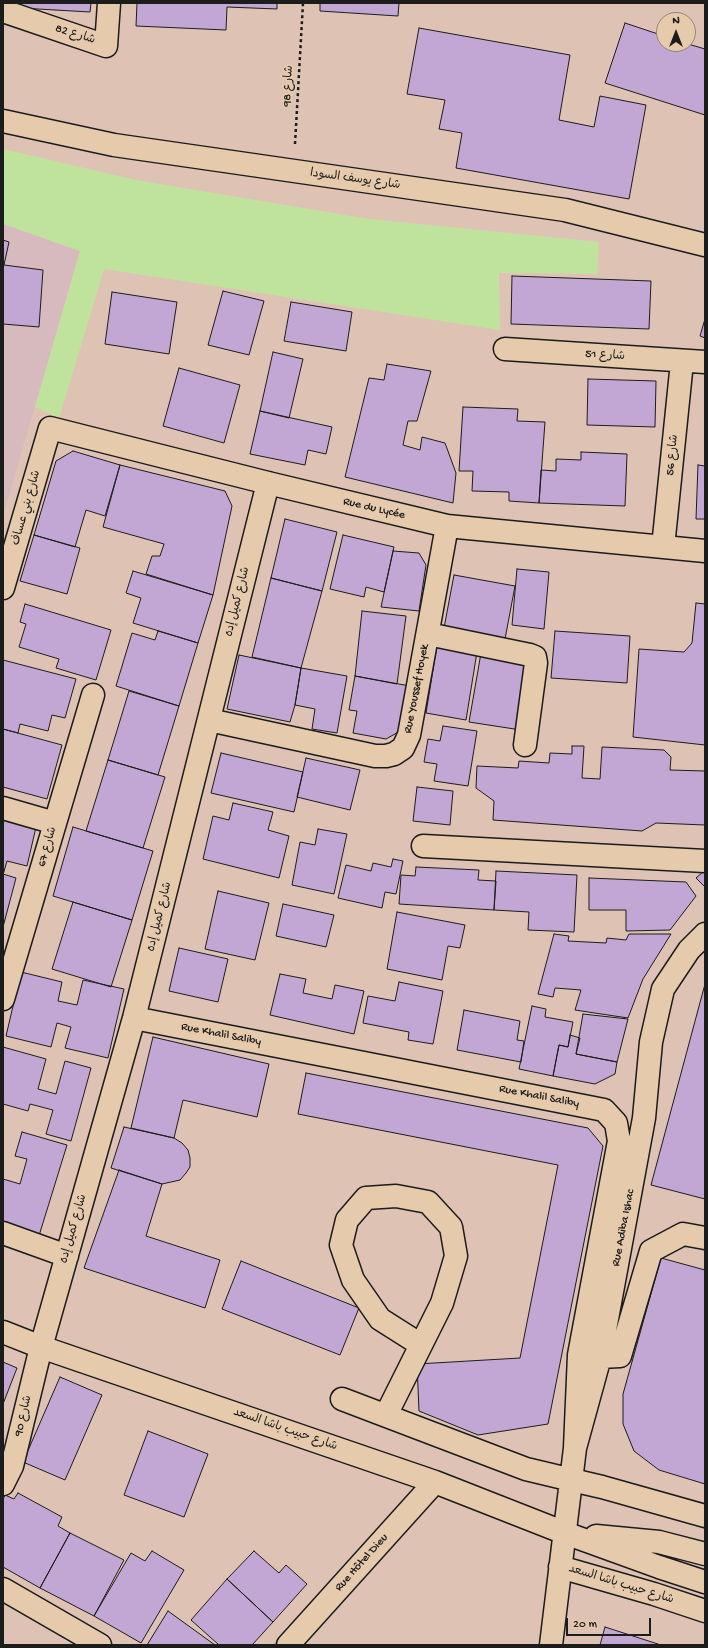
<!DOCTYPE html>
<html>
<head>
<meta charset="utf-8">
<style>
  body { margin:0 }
  #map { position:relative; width:708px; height:1648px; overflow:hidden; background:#dec3b4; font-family:"Gochi Hand",sans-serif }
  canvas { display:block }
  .frame { position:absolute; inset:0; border:4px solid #1c1c1c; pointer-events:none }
  .north { position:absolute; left:656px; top:12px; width:40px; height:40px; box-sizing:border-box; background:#e5caac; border:1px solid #958472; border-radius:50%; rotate:0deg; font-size:11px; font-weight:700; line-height:16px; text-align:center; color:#1c1c1c }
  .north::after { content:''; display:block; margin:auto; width:14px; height:18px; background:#1c1c1c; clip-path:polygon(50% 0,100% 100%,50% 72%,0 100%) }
  .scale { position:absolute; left:566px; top:1618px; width:85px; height:18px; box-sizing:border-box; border:2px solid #1c1c1c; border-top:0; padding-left:5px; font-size:12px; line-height:14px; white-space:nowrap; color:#1c1c1c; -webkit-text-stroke:3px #e5caac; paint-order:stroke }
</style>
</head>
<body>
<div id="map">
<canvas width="708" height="1648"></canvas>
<div class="frame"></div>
<div class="north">N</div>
<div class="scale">20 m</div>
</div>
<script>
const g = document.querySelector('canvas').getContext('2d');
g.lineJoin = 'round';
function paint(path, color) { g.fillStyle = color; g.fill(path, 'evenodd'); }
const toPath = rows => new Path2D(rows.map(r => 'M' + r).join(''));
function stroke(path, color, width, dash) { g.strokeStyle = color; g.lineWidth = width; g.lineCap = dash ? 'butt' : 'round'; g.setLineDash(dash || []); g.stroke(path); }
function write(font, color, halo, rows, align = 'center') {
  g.font = font + ' "Gochi Hand","Playpen Sans Arabic",sans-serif'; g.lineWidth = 3.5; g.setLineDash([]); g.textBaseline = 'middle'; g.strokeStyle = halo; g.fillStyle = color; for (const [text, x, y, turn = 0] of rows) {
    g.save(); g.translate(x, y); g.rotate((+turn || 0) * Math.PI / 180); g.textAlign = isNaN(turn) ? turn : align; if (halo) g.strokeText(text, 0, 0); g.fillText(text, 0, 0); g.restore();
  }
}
paint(toPath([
  [3,224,80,251,3,516]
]), '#d6babd');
paint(toPath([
  [3,149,136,180,369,219,599,242,597,274,499,273,500,330,104,269,59,418,35,407,80,251,3,224]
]), '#bfe39d');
const building = toPath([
  [3,3,91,3,90,12,3,7,3,3],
  [137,3,277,3,277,9,227,7,226,30,136,26,137,3],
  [320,3,399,3,398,16,320,11,320,3],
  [625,23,664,36,664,44,688,44,705,49,705,115,605,83,625,23],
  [419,28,570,55,559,120,594,127,600,96,646,105,629,199,456,168,462,133,439,129,445,100,407,94,419,28],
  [3,240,9,242,4,265,43,270,39,327,3,324,3,240],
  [512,276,651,281,649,329,511,324,512,276],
  [223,291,264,301,249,355,208,345,223,291],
  [112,292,177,302,169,354,105,344,112,292],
  [291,302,352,312,346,351,284,341,291,302],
  [705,319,705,338,700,336,705,319],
  [273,352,303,359,289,418,260,411,273,352],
  [387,364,431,371,417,421,408,421,403,445,420,450,422,437,445,443,456,473,453,503,345,477,369,378,384,380,387,364],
  [179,368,240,385,224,443,163,426,179,368],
  [588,379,656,381,655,427,587,425,588,379],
  [463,407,518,409,517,421,545,422,539,503,509,501,509,492,472,491,473,471,459,471,463,407],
  [260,411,332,427,326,454,308,450,305,465,250,454,260,411],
  [73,451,120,465,105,516,86,510,75,547,34,535,56,461,73,451],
  [581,452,627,454,625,506,539,503,541,470,556,471,556,459,581,460,581,452],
  [120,465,225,491,232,506,213,595,146,574,152,556,160,556,164,544,103,527,120,465],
  [698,465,705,466,705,519,696,519,698,465],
  [285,519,337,532,322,591,271,578,285,519],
  [34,535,80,548,67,594,20,581,34,535],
  [343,535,394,547,384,592,366,587,364,597,330,589,343,535],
  [393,551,419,553,426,565,419,611,381,607,393,551],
  [517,569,549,572,544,629,512,625,517,569],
  [133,571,213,595,198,643,133,623,141,598,126,593,133,571],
  [454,575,515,586,505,639,444,628,454,575],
  [271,578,322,591,301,668,252,657,271,578],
  [696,603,705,604,705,745,633,737,639,649,684,652,692,643,696,603],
  [25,604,111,630,96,680,56,668,59,659,19,647,26,624,20,622,25,604],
  [362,611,406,616,397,684,355,676,362,611],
  [158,631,198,643,179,706,116,686,132,633,155,640,158,631],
  [555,631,630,636,627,683,551,678,555,631],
  [437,645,477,652,466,720,426,713,437,645],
  [481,653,532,662,521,730,469,722,481,653],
  [239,655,301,668,295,705,290,722,227,709,239,655],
  [3,660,76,679,65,718,52,715,48,731,20,724,18,733,3,729,3,660],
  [301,668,347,676,337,733,312,729,315,709,295,705,301,668],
  [355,676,410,686,402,730,386,739,353,733,357,711,349,710,355,676],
  [129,691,179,706,158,775,108,760,129,691],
  [443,726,477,731,468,786,434,781,437,764,424,762,428,739,440,741,443,726],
  [3,729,62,745,47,799,3,787,3,729],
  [572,746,584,746,582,778,600,779,602,747,664,750,671,757,670,770,705,771,705,825,656,823,642,831,493,820,494,801,476,788,477,766,518,768,519,761,549,763,550,753,572,754,572,746],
  [221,753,303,772,294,812,211,793,221,753],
  [306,758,360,770,350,810,297,797,306,758],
  [108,760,165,777,143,848,86,831,108,760],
  [417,787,453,791,450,825,413,821,417,787],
  [233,803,273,812,268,830,289,836,279,878,203,859,213,816,229,820,233,803],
  [3,819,36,827,27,866,7,861,3,875,3,819],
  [73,827,153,851,132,920,53,896,73,827],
  [318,829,347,834,334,894,292,885,300,842,315,845,318,829],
  [393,859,403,861,396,894,385,892,382,908,338,898,346,865,371,871,373,863,391,867,393,859],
  [416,867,479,870,478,880,496,881,494,910,399,904,401,875,415,876,416,867],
  [705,870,705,887,696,878,705,870],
  [496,871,577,875,574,932,528,930,529,912,494,910,496,871],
  [3,874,16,878,3,927,3,874],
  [589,878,686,882,696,896,670,930,626,931,626,910,589,910,589,878],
  [218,891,269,903,255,960,205,949,218,891],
  [73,902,132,920,111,987,52,969,73,902],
  [283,904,334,915,326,947,276,936,283,904],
  [397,912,465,925,460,948,448,946,442,980,387,969,397,912],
  [554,934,569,936,568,941,606,943,607,938,626,940,629,934,671,934,643,979,628,1018,575,1010,581,990,555,988,553,997,538,994,554,934],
  [179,948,228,959,218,1002,169,991,179,948],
  [21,972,62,982,58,1001,77,1005,83,980,124,989,108,1058,65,1048,71,1027,57,1023,51,1047,6,1036,21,972],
  [280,974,306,979,303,993,332,999,335,985,364,991,354,1034,270,1015,280,974],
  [399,982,443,991,433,1044,408,1040,409,1032,363,1023,368,996,395,1001,399,982],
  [705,984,705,1199,651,1185,705,984],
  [532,1006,546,1009,545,1017,573,1022,568,1047,559,1045,553,1076,519,1069,532,1006],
  [464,1010,520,1021,517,1040,524,1041,521,1062,457,1050,464,1010],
  [583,1014,628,1019,617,1062,576,1054,583,1014],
  [570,1035,580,1038,576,1054,617,1062,615,1074,595,1084,553,1076,559,1045,568,1047,570,1035],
  [153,1037,269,1064,257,1117,183,1100,174,1138,131,1128,153,1037],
  [3,1047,46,1059,38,1089,56,1094,65,1061,91,1068,71,1141,46,1134,53,1110,30,1104,28,1111,3,1104,3,1047],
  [306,1073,588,1128,603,1146,548,1424,478,1435,419,1411,417,1364,520,1358,558,1165,298,1114,306,1073],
  [124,1127,174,1138,182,1143,188,1150,190,1158,190,1167,186,1173,180,1180,162,1184,111,1168,124,1127],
  [22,1132,67,1145,38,1239,3,1225,3,1179,20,1184,27,1159,15,1156,22,1132],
  [119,1170,162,1184,146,1236,220,1260,205,1308,84,1268,119,1170],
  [661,1258,705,1270,705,1484,659,1470,634,1451,623,1424,623,1394,661,1258],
  [241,1261,359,1308,340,1355,222,1309,241,1261],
  [3,1362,17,1368,3,1404,3,1362],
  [60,1377,102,1395,65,1480,23,1462,60,1377],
  [148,1431,208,1454,184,1517,124,1495,148,1431],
  [18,1493,62,1517,58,1526,70,1533,40,1588,3,1567,3,1499,5,1495,14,1499,18,1493],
  [70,1533,124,1560,94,1616,40,1588,70,1533],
  [152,1551,184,1570,141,1643,94,1616,131,1553,145,1561,152,1551],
  [254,1551,279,1573,286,1565,307,1584,273,1622,227,1579,254,1551],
  [227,1579,273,1622,252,1645,219,1645,191,1620,227,1579],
  [168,1611,215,1645,147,1645,168,1611],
  [605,1627,661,1645,600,1645,605,1627]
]);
paint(building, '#c2a6d3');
stroke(building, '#1c1c1c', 1);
const minor = toPath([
  [3,11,106,46,109,3],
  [3,121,114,145,565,210,705,245],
  [505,349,705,362],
  [663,547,682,362],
  [3,588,50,428,268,483,447,526,705,551],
  [428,634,530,655,535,657,536,663,525,745],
  [209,720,375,756,386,756,394,754,403,748,409,735,447,526],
  [3,808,55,823],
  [423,846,705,861],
  [3,999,93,695],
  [134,1018,604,1110,616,1123,619,1141,579,1355,575,1448],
  [3,1233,67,1256],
  [3,1332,41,1347,435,1482,565,1533],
  [600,1357,620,1356,651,1251,683,1234,705,1238],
  [342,1399,526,1469,572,1480],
  [386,1415,442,1303,456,1256,451,1227,428,1202,396,1196,366,1198,347,1220,341,1245,353,1280,380,1319,421,1345],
  [3,1484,12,1466,41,1347,134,1018,268,483],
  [560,1567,654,1594,705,1611],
  [3,1589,100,1645],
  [288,1645,435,1482],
  [551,1645,575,1448,600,1357,644,1118,651,1042,663,989,689,950,705,934]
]);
const highway = toPath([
  [572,1480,602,1487,705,1516],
  [565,1533,659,1567,705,1582],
  [596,1536,659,1542,705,1554]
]);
stroke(minor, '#1c1c1c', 25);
stroke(highway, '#1c1c1c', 25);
stroke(toPath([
  [295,144,303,3]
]), '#1c1c1c', 2.5, [3, 3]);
stroke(minor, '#e5caac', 22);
stroke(highway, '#e5caac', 22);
write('12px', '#1c1c1c', '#e5caac', [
  ["شارع 82",75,35,18],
  ["شارع 98",289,86,-87],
  ["شارع يوسف السودا",355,180,8],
  ["شارع 51",605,356,4],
  ["شارع 56",673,455,-84],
  ["شارع بني عساف",27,508,-74],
  ["Rue du Lycée",374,509,13],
  ["شارع كميل إده",238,602,-76],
  ["Rue Youssef Hoyek",417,689,-79],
  ["شارع 67",48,847,-74],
  ["شارع كميل إده",160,917,-76],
  ["Rue Khalil Saliby",221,1035,11],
  ["Rue Khalil Saliby",539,1097,11],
  ["Rue Adiba Ishac",624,1228,-79],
  ["شارع كميل إده",74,1229,-74],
  ["شارع 90",24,1416,-76],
  ["شارع حبيب باشا السعد",285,1430,19],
  ["Rue Hôtel Dieu",362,1563,-48],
  ["شارع حبيب باشا السعد",621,1585,17]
]);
</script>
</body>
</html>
